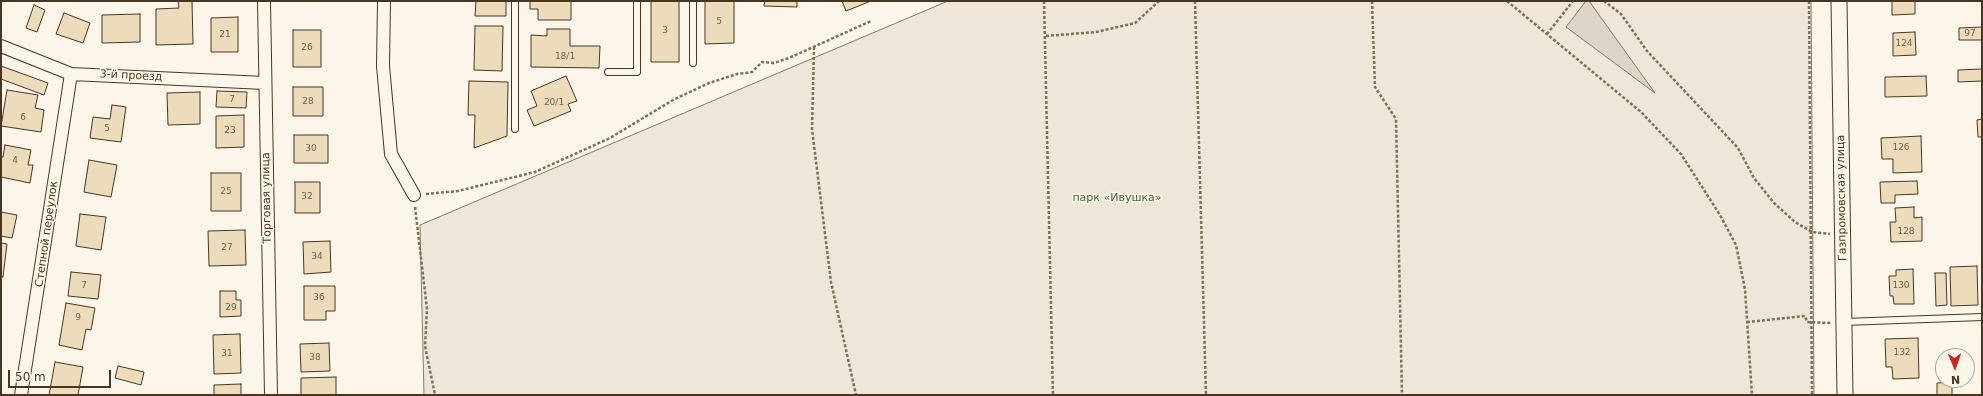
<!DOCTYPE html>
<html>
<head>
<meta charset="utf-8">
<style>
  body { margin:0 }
  #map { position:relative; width:1983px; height:396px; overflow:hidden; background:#fbf6e9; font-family:"DejaVu Sans",sans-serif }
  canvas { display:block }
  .frame { position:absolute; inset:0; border:2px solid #4a3520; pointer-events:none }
  .north { position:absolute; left:1935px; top:348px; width:40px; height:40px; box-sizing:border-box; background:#fbf6e9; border:1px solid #b4a999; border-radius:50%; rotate:178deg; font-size:11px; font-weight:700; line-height:16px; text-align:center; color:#4a3520 }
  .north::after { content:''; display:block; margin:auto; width:14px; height:18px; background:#c62828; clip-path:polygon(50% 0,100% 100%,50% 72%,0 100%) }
  .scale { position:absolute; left:8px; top:370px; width:103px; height:18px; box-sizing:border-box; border:2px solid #4a3520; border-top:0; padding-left:5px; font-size:12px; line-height:14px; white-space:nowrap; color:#4a3520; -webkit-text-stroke:3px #fbf6e9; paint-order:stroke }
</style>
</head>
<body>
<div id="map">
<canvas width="1983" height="396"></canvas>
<div class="frame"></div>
<div class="north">N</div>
<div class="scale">50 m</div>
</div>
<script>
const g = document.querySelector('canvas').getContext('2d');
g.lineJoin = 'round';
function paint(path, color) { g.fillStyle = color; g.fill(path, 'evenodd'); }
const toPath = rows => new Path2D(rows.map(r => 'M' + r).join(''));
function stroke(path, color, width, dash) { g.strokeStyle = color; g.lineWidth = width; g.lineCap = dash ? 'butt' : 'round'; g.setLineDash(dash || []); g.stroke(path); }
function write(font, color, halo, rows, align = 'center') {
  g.font = font + ' "DejaVu Sans",sans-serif'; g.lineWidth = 3; g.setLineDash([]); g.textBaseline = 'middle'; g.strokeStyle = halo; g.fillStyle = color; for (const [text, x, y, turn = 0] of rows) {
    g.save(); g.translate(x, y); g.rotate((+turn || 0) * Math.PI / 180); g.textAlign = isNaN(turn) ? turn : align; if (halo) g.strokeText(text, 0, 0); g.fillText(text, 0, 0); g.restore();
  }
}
const green = toPath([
  [948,1,1811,1,1814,395,424,395,420,225,948,1]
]);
paint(green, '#ede6d9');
stroke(green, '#887966', 1);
const water = toPath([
  [1586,1,1589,1,1655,93,1566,27,1586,1]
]);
paint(water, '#dcd4c6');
stroke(water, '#887966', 1);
const building = toPath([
  [178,1,192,1,193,44,156,45,156,9,179,8,178,1],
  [476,1,506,1,506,16,475,16,476,1],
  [530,1,571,1,571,20,538,20,538,9,530,9,530,1],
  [651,1,679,1,679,62,651,62,651,1],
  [705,1,734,1,734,43,705,44,705,1],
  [765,1,797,1,797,7,764,6,765,1],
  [842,1,871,1,846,11,842,1],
  [1892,1,1915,1,1915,14,1892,15,1892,1],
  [34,5,45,10,37,32,26,28,34,5],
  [64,13,90,23,83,43,56,34,64,13],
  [140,14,140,42,102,43,102,15,140,14],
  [238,17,238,52,211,52,211,18,238,17],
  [475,26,503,26,502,71,474,70,475,26],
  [1982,27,1982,40,1959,40,1959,28,1982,27],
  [547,29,570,29,570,46,600,46,599,68,531,67,531,35,547,36,547,29],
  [293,30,321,30,321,67,293,67,293,30],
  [1915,32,1916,55,1893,56,1893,33,1915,32],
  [1,66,48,83,44,95,1,79,1,66],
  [1982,69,1982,81,1958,82,1958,70,1982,69],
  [566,76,577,101,568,104,571,111,534,126,527,110,537,106,531,91,566,76],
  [1926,76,1927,96,1885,97,1885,77,1926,76],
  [469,81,508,82,507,136,474,148,475,115,468,115,469,81],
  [293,87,323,87,323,116,293,116,293,87],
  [7,90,38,95,35,108,44,110,41,132,1,126,7,90],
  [217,91,247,92,246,108,216,107,217,91],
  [200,92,200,124,168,125,167,93,200,92],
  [112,105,126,107,121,142,90,138,93,117,110,119,112,105],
  [244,115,244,147,216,148,216,116,244,115],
  [1982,119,1982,137,1978,137,1977,120,1982,119],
  [294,135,328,135,328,163,294,163,294,135],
  [1921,136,1922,172,1893,173,1893,159,1882,159,1881,138,1921,136],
  [5,145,31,150,28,165,33,165,30,183,1,177,1,157,3,157,5,145],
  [89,160,117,165,111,197,84,192,89,160],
  [211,173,241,173,241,211,211,211,211,173],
  [1917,181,1918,194,1895,195,1895,203,1881,203,1880,182,1917,181],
  [295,182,320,182,320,213,295,213,295,182],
  [1914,207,1914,218,1922,217,1922,241,1891,242,1890,222,1896,222,1895,208,1914,207],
  [1,212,17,215,12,238,1,236,1,212],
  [80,214,106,217,101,250,76,246,80,214],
  [245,230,246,265,209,266,208,231,245,230],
  [330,241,331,272,304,274,303,242,330,241],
  [1,243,7,244,3,277,1,277,1,243],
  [1977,266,1978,305,1951,306,1950,267,1977,266],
  [1913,269,1914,304,1894,304,1893,296,1890,296,1889,276,1896,276,1896,270,1913,269],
  [71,272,101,275,98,299,68,296,71,272],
  [1935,273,1946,273,1947,305,1936,306,1935,273],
  [304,286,335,286,335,311,326,311,326,320,304,320,304,286],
  [220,291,236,291,236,300,241,300,241,316,220,317,220,291],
  [66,303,95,308,91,330,86,329,82,350,59,345,66,303],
  [240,334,241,373,214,374,213,335,240,334],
  [1918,338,1919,378,1893,379,1892,367,1886,367,1885,339,1918,338],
  [329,343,330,371,301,372,300,344,329,343],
  [55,362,83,367,78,395,49,395,55,362],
  [118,366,144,372,141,385,115,378,118,366],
  [336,377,336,395,301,395,301,378,336,377],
  [1952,382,1952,395,1937,395,1937,383,1952,382],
  [241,384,241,395,214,395,214,385,241,384]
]);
paint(building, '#ecdcbc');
stroke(building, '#4a3520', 1);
const service = toPath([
  [515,1,515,129],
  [693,63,693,1],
  [608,72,637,72,637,1],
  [1844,322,1982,317]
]);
const minor = toPath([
  [264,1,271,395],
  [384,1,383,66,391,154,414,195],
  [1,46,71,74,265,83],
  [21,395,71,74]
]);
const tertiary = toPath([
  [1839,1,1845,395]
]);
stroke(service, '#4a3520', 8);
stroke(minor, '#4a3520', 14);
stroke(tertiary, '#4a3520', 17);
stroke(toPath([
  [1044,1,1053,395],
  [1195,1,1206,395],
  [1372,1,1375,87,1396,119,1402,395],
  [1507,1,1641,112,1681,154,1720,215,1736,245,1745,289,1752,395],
  [1604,1,1621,14,1647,51,1738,148,1754,178,1774,203,1795,222,1812,232,1830,234],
  [1809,1,1812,395],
  [1547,34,1573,1],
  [1046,36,1096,32,1135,23,1159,1],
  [814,47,812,129,831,282,856,395],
  [426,194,458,191,535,172,610,138,673,100,709,83,737,74,752,72,762,62,774,63,789,58,871,21],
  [415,207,427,309,425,346,435,395],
  [1747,322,1805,316,1807,322,1831,323]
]), '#7f6f5c', 2.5, [3, 2]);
stroke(service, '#fbf6e9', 6);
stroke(minor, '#fbf6e9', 12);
stroke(tertiary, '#fbf6e9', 15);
write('9px', '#725f47', null, [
  ["5",719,22],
  ["3",665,31],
  ["97",1970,34],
  ["21",225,35],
  ["124",1904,44],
  ["26",307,48],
  ["18/1",565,57],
  ["7",232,100],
  ["28",308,102],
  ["20/1",554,103],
  ["6",23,118],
  ["5",107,129],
  ["23",230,131],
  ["126",1901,148],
  ["30",311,149],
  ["4",15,161],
  ["25",226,192],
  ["32",307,197],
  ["128",1906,232],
  ["27",227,248],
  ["34",317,257],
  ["7",84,286],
  ["130",1901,286],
  ["36",319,298],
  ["29",231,308],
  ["9",78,318],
  ["132",1902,353],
  ["31",227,354],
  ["38",315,358]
]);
write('11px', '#4a3520', '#fbf6e9', [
  ["3-й проезд",131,76,3],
  ["Торговая улица",267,198,-91],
  ["Газпромовская улица",1842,198,-91],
  ["Степной переулок",47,234,-82]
]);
write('11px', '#436837', '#fbf6e9', [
  ["парк «Ивушка»",1117,198]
]);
</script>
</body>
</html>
